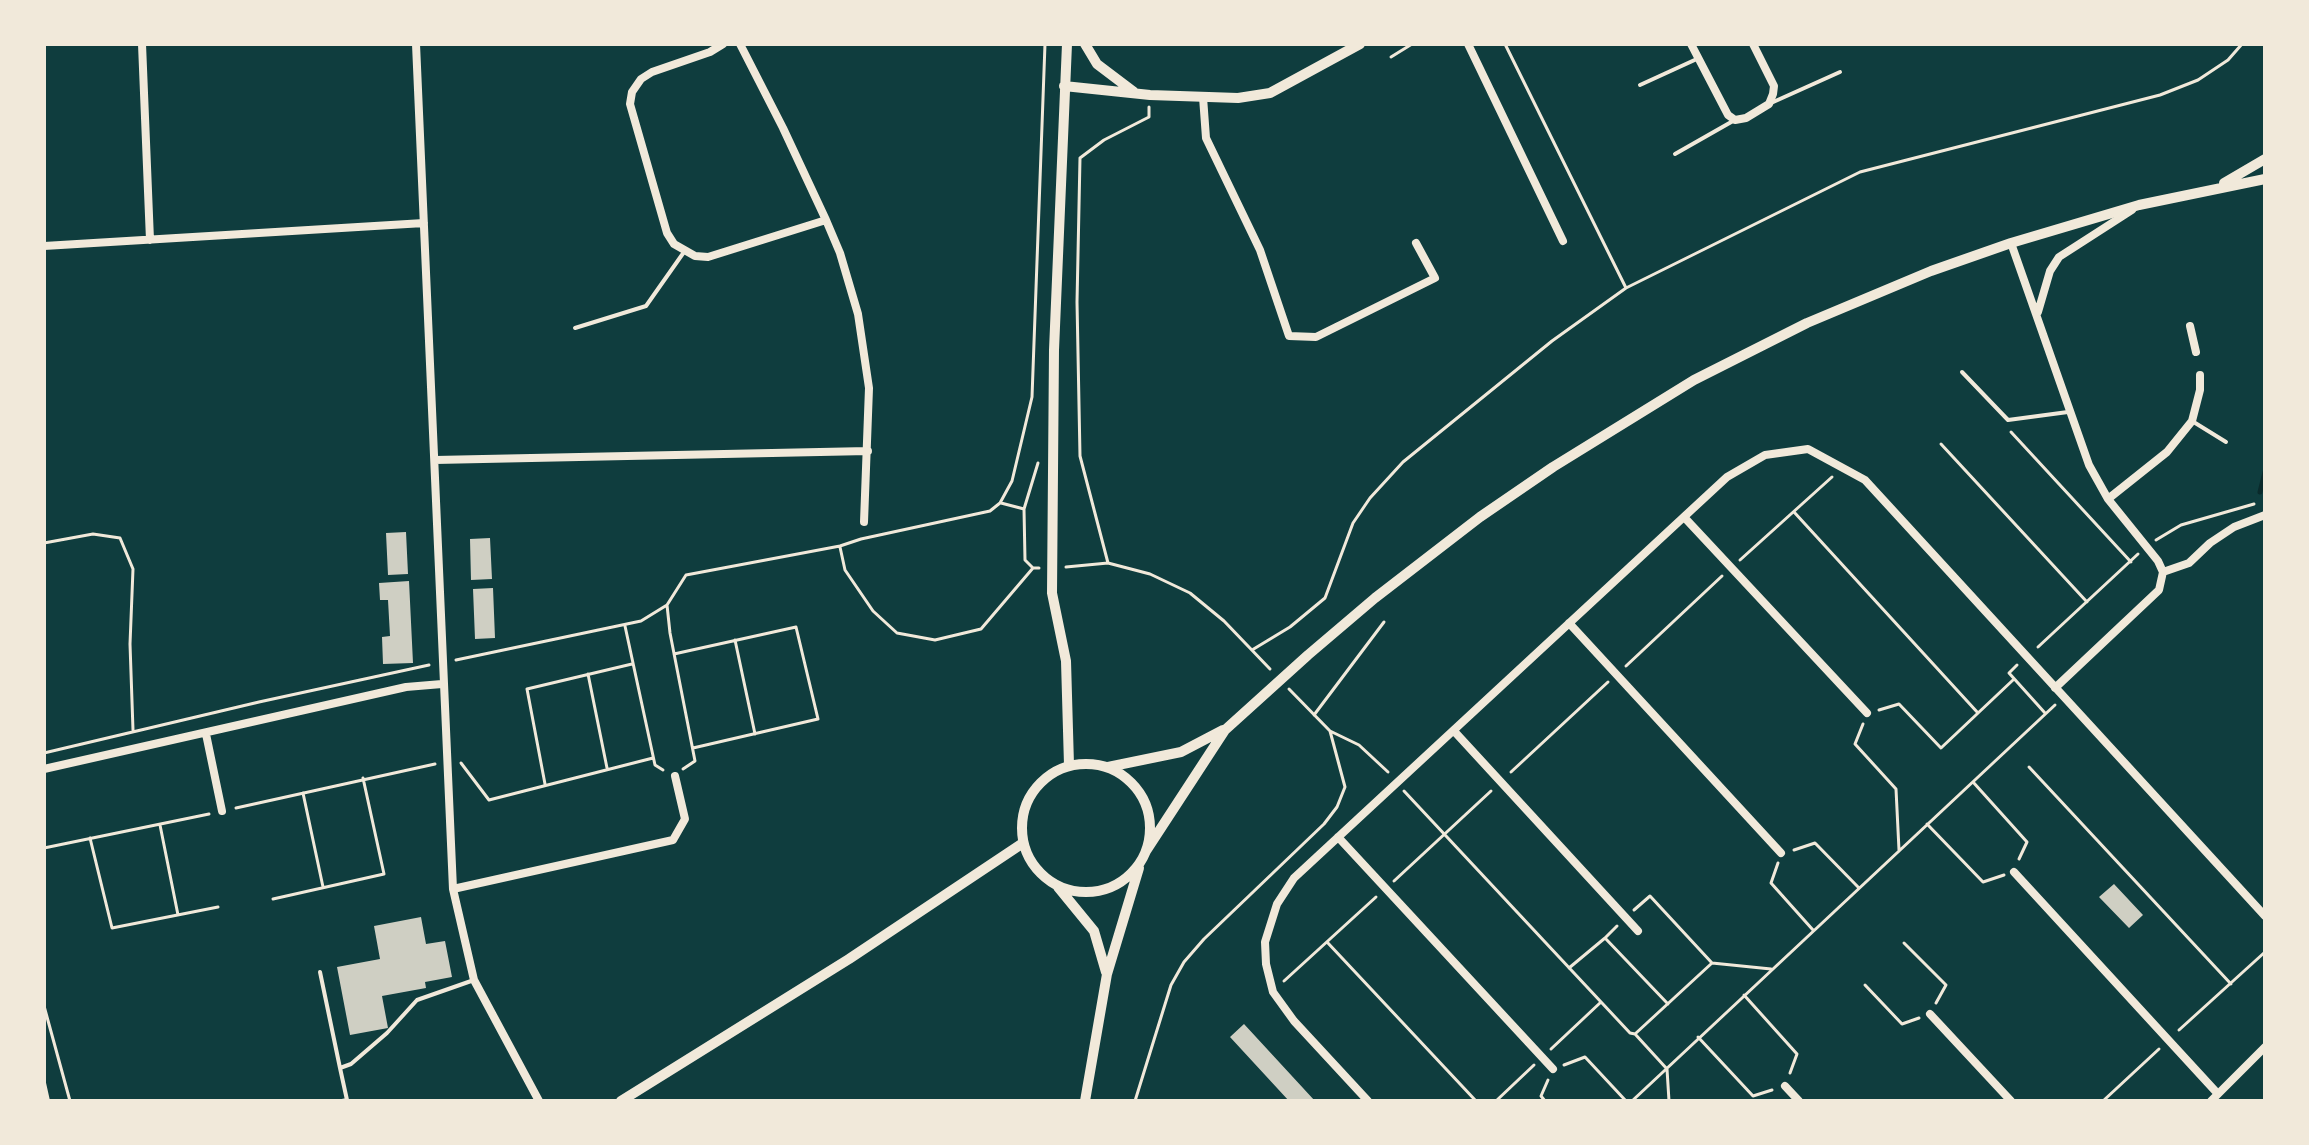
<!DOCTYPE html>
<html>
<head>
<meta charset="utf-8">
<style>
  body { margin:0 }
  #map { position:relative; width:2309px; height:1145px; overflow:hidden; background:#0f3d3e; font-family:"DejaVu Sans",sans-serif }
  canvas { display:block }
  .frame { position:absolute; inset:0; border:46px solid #f1e9da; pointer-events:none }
</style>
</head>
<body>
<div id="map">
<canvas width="2309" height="1145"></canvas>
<div class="frame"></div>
</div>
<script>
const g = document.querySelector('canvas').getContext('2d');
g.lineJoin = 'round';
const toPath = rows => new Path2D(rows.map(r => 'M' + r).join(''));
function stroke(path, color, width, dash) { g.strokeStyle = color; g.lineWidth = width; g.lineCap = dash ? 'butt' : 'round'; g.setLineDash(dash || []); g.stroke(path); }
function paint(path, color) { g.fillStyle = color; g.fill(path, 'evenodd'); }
stroke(toPath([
  [2260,492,2265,472]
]), '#0a2a2b', 5);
paint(toPath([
  [406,532,408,574,388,575,386,533],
  [490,538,492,579,471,580,470,539],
  [409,581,413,663,383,664,382,637,390,636,388,600,380,600,379,583],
  [493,588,495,638,475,639,473,589],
  [2114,884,2143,915,2129,928,2099,897],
  [421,917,426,944,445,941,452,977,425,982,426,988,382,996,388,1028,350,1035,337,967,380,959,374,926],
  [1244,1024,1315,1101,1289,1101,1230,1037]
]), '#cfcfc3');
stroke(toPath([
  [1505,44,1626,288],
  [1391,57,1412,44],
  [2011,432,2131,562],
  [1941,444,2087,602],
  [1001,503,1024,509,1025,560,1033,568,1039,568],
  [1024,509,1038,463],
  [1794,512,1978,713],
  [2156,540,2181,525,2254,504],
  [44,543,93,534,120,538,133,569,130,644,133,730],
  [840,547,845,570,873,611,897,633,935,640,981,629,1033,568],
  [1740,560,1832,477],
  [1108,563,1080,456,1077,302,1080,158,1104,140,1149,117,1149,107],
  [1066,567,1108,563,1150,574,1190,593,1224,621,1270,669],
  [667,605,670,633,695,761,683,769],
  [625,626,655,765,663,770],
  [735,640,755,734],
  [2038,647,2138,554],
  [1252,650,1290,627,1325,598,1353,523,1370,498,1403,462,1552,341,1626,288,1860,172,2160,95,2198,80,2228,60,2242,44],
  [674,654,796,627,818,719,693,748],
  [456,660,641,621,667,605,686,575,840,546,861,539,990,511,1000,503,1012,481,1032,397,1045,44],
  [2017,665,2009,673,2045,713],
  [1626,666,1722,576],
  [588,674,607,768],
  [1879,710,1899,704,1941,748,2013,680],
  [1314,715,1384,622],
  [1863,724,1855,744,1896,789,1899,850],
  [1330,731,1359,745,1388,772],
  [44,753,259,702,429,665],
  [461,763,489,800,653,758],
  [2029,767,2231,984],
  [1511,772,1608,682],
  [1973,782,2027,842,2019,859],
  [545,784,527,689,632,664],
  [1404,791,1630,1033,1635,1034],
  [303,793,323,887],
  [236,808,435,764],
  [1927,824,1983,882,2004,875],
  [160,825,178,915],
  [90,838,112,928,218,907],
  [44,848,209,814],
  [1794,850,1815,843,1859,888],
  [1778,863,1771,883,1813,930],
  [1394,881,1491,791],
  [273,899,384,874,363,778],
  [1634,910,1650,896,1712,963],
  [1617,926,1605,938,1668,1004],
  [1327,942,1476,1101],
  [1904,943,1946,985,1936,1003],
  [1569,968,1605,938],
  [1284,981,1376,897],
  [1865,985,1902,1024,1919,1018],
  [1744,995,1797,1054,1790,1073],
  [44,1006,70,1101],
  [2179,1030,2265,952],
  [1698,1037,1753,1096,1772,1090],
  [1551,1049,1601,1002],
  [1564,1065,1585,1057,1626,1101],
  [1135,1101,1171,985,1184,962,1204,939,1324,824,1337,807,1345,787,1330,731,1289,689],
  [1496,1101,1534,1065],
  [1545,1101,1541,1096,1548,1080],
  [1632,1101,2055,705],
  [1669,1101,1667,1069,1635,1034,1712,963,1771,969],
  [2103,1101,2159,1049]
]), '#f1e9da', 3);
stroke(toPath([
  [1640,85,1699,58],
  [1771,103,1840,72],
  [1675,154,1733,121],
  [575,328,646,306,684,252],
  [1962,372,2008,420,2068,412],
  [44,419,44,421],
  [2192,421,2226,442],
  [320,972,340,1068,351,1064,387,1033,417,1000,474,980],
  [340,1068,347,1100,342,1101],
  [44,1083,48,1101]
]), '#f1e9da', 4);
stroke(toPath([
  [142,44,150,240],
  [416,44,453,889,474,980,539,1101],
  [723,44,710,52,652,72,641,79,632,92,630,104,667,233,674,244,695,256,708,257,826,220],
  [740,44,783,128,826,220,840,253,858,314,869,388,864,522],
  [1468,44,1563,241],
  [1691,44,1728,115,1735,120,1746,118,1769,104,1773,94,1774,86,1753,44],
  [1203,97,1206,138,1260,250,1289,336,1316,337,1435,278,1416,243],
  [2011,243,2089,465,2108,499,2158,561,2163,572,2159,590,2055,688],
  [44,246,424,223],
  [2038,312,2050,271,2059,257,2132,210],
  [2190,326,2196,352],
  [435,460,868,451],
  [2108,499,2167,452,2192,421,2200,390,2200,375],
  [1684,517,1867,713],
  [2163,572,2189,563,2210,543,2234,527,2265,515],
  [1569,623,1781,853],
  [1454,731,1638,931],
  [206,734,222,811],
  [44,769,406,687,442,684],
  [1338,837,1553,1069],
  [2014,872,2218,1094],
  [453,889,673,840,685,819,675,776],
  [1930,1014,2011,1101],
  [1785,1086,1799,1101],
  [1368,1101,1294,1021,1273,992,1266,964,1265,942,1277,904,1294,878,1727,477,1765,455,1808,449,1865,480,2265,916],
  [2211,1101,2265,1047]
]), '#f1e9da', 8);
stroke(toPath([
  [1067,44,1054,350,1052,593,1066,661,1069,765],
  [1085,44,1097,64,1134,92],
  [1064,86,1150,95,1238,98,1270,93,1360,44],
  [2224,183,2265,159],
  '1022 828a64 64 0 1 1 128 0a64 64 0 1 1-128 0Z',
  [1108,767,1181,752,1223,730],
  [1146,851,1225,730,1308,655,1375,598,1480,517,1553,467,1694,380,1807,323,1931,271,2011,243,2139,205,2265,179],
  [1058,887,1094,931,1106,972],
  [621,1101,849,959,1023,843],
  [1085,1101,1107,974,1139,868]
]), '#f1e9da', 10);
</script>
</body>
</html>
